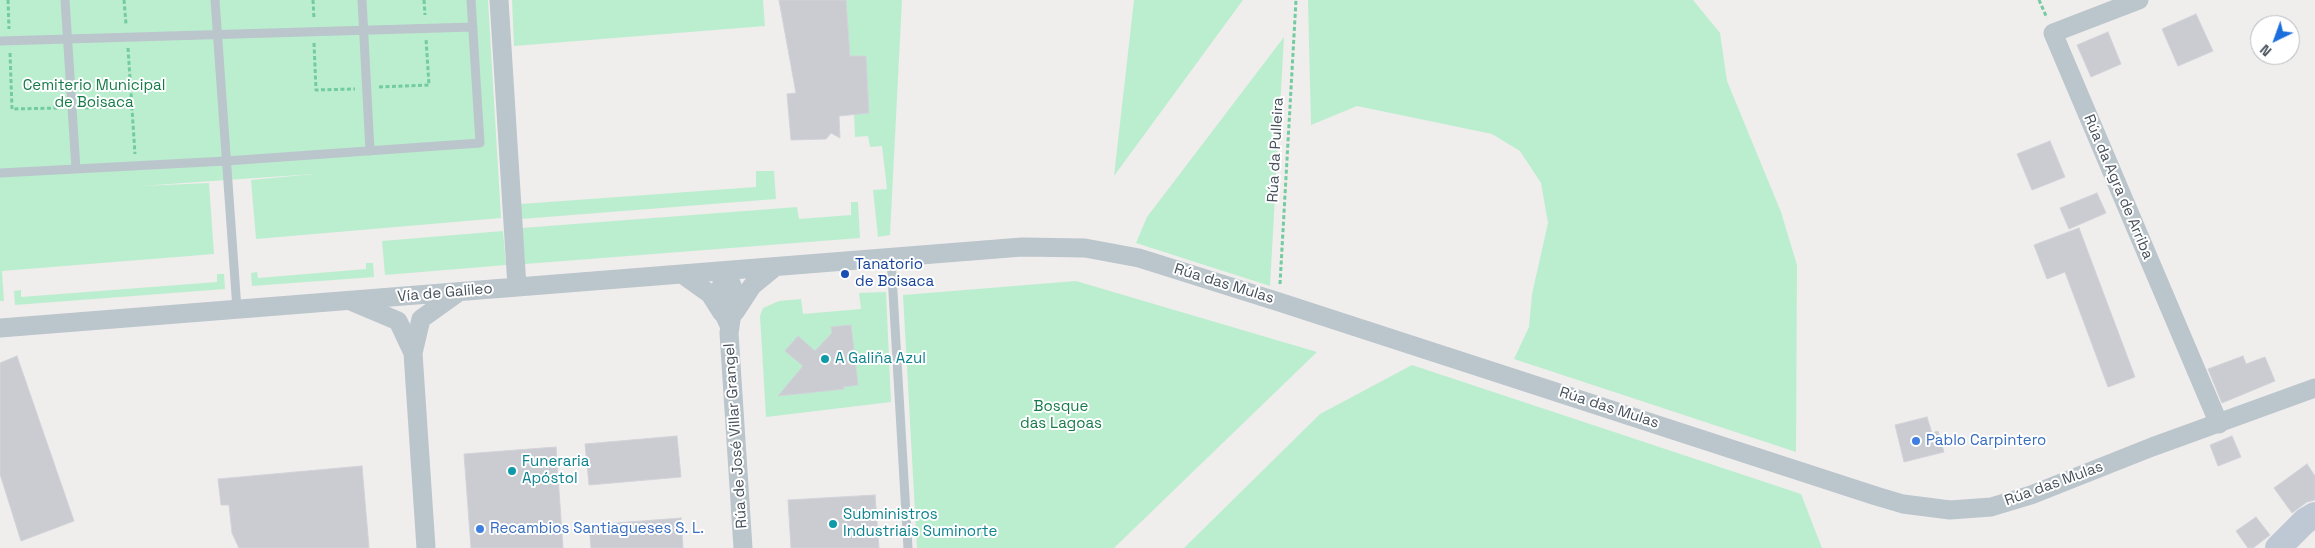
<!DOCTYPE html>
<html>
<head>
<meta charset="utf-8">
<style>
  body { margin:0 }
  #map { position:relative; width:2315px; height:548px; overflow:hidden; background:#f0eded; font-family:"Space Grotesk",sans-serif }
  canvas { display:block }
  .north { position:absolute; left:2250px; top:15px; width:50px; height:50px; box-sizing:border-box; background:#fff; border:1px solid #b5b9bd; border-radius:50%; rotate:222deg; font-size:14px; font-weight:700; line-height:20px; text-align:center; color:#46505a }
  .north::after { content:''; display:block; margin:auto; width:18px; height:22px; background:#1a6fdd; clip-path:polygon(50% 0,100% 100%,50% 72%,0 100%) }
</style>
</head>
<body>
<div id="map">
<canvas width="2315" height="548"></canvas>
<div class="north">N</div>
</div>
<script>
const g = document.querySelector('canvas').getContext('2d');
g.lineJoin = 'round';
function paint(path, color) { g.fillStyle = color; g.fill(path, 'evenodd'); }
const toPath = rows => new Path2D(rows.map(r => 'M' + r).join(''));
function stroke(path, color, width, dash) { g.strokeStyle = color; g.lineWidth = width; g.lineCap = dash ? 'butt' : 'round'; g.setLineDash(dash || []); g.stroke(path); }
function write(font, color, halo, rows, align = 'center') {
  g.font = font + ' "Space Grotesk",sans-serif'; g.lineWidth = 4; g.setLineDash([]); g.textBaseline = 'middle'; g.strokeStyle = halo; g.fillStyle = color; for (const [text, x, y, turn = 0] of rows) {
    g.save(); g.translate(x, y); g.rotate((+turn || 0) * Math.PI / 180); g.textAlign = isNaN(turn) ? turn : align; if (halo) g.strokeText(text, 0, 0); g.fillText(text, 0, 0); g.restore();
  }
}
paint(toPath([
  [0,0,488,0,501,218,256,239,251,180,314,174,140,186,209,183,214,254,2,271,4,301,0,301],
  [512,0,763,0,765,26,514,46],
  [846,0,902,0,890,235,878,237,873,190,887,189,882,146,870,147,868,136,855,137,854,114,869,113,866,56,850,56],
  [1134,0,1243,0,1114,176],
  [1308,0,1693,0,1720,33,1727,81,1781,212,1797,265,1796,452,1514,359,1529,327,1532,294,1548,223,1541,183,1520,151,1492,134,1357,106,1311,125],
  [1284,37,1270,286,1136,243,1147,217],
  [756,171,774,171,776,199,521,219,521,204,756,187],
  [851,202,858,202,860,238,525,264,522,228,797,207,799,219,851,215],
  [503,231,506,265,385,275,382,241],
  [366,263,373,263,374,277,252,286,251,273,257,272,258,278,366,269],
  [217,274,224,274,225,289,15,305,14,291,21,290,21,297,217,282],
  [1076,281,1317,352,1114,548,917,548,903,295],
  [886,292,891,402,766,417,760,316,763,308,779,301,801,299,803,314,861,309,859,293],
  [1412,365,1801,494,1822,548,1184,548,1320,414]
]), '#bbeecf');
const building = toPath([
  [779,0,846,0,850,56,866,56,869,113,839,116,840,138,831,133,826,139,791,140,787,94,796,93,779,0],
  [2196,14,2213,51,2178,66,2162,29,2196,14],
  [2108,32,2121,64,2091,77,2077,45,2108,32],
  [2050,141,2065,177,2032,190,2017,154,2050,141],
  [2097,193,2106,213,2069,229,2060,208,2097,193],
  [2079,228,2135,377,2108,387,2065,272,2047,279,2034,245,2079,228],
  [851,325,858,385,843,387,844,389,778,396,803,366,785,351,798,336,815,351,832,333,831,327,851,325],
  [17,356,74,521,21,541,0,474,0,363,17,356],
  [2243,356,2246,364,2265,357,2275,381,2222,403,2208,369,2243,356],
  [1927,417,1932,433,1938,431,1944,452,1904,462,1895,425,1927,417],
  [677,436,681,477,589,485,585,444,677,436],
  [2232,436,2241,457,2218,466,2210,445,2232,436],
  [556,447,563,548,471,548,464,454,556,447],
  [2307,464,2315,476,2315,500,2307,502,2292,513,2274,488,2307,464],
  [362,466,369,548,239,548,232,533,229,505,221,505,218,479,362,466],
  [875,495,879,548,791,548,788,500,875,495],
  [2256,517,2270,535,2253,548,2248,548,2236,531,2256,517],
  [681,518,683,548,591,548,589,525,681,518]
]);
paint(building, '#caccd2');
stroke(building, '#d1d3d9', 1);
stroke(toPath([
  [8,0,9,29],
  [124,0,126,24],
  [313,0,314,19],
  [424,0,425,15],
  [2039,0,2047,18],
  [314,43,316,90,355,89],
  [128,48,135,154],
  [10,53,12,109,59,108],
  [379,87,429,85,426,39],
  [85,108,132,106],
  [1280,284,1296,0]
]), '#73cba0', 3, [4, 2.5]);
stroke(toPath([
  [65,0,76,169],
  [215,0,237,309],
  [362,0,370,151],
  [0,41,473,27],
  [0,173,226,161,480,143,471,0],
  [891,258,908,548]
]), '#bbc5cc', 9);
stroke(toPath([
  [499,0,517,287],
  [2139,0,2053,33,2219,424],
  [682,274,710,294,722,313],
  [353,302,398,321,413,353],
  [735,312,752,286,774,268],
  [729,325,722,310,720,299,721,287,726,271,735,293,729,333,743,548],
  [0,328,1022,247,1085,248,1139,258,1279,302,1876,496,1903,504,1950,510,1991,507,2031,495,2152,447,2315,388],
  [426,548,413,353,421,319,456,294]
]), '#bbc5cc', 19);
stroke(toPath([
  [2278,548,2305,521,2315,515]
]), '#bec8d4', 26);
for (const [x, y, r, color] of [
  [845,274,5,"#1a4fb4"],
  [825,359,5,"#0f9aa8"],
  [1916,441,5,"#3f7fe0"],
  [512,471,5,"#0f9aa8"],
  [833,524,5,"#0f9aa8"],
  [480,529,5,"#3f7fe0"]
]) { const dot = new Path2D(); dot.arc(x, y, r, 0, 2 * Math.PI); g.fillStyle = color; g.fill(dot); stroke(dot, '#fff', 2); }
write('15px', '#177b49', '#fff', [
  ["Cemiterio Municipal",94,86],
  ["de Boisaca",94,103],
  ["Bosque",1061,407],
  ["das Lagoas",1061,424]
]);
write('15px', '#46505a', '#fff', [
  ["Rúa da Pulleira",1276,150,-87],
  ["Rúa da Agra de Arriba",2118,187,67],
  ["Rúa das Mulas",1224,284,17],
  ["Vía de Galileo",445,293,-5],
  ["Rúa das Mulas",1609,408,18],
  ["Rúa de José Villar Grangel",736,436,-94],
  ["Rúa das Mulas",2054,484,-20]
]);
write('15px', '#164399', '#fff', [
  ["Tanatorio",855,265],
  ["de Boisaca",855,282]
], 'left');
write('15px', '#0d838f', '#fff', [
  ["A Galiña Azul",835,359],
  ["Funeraria",522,462],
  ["Apóstol",522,479],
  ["Subministros",843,515],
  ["Industriais Suminorte",843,532]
], 'left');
write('15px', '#366cbe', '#fff', [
  ["Pablo Carpintero",1926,441],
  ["Recambios Santiagueses S. L.",490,529]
], 'left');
</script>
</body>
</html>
